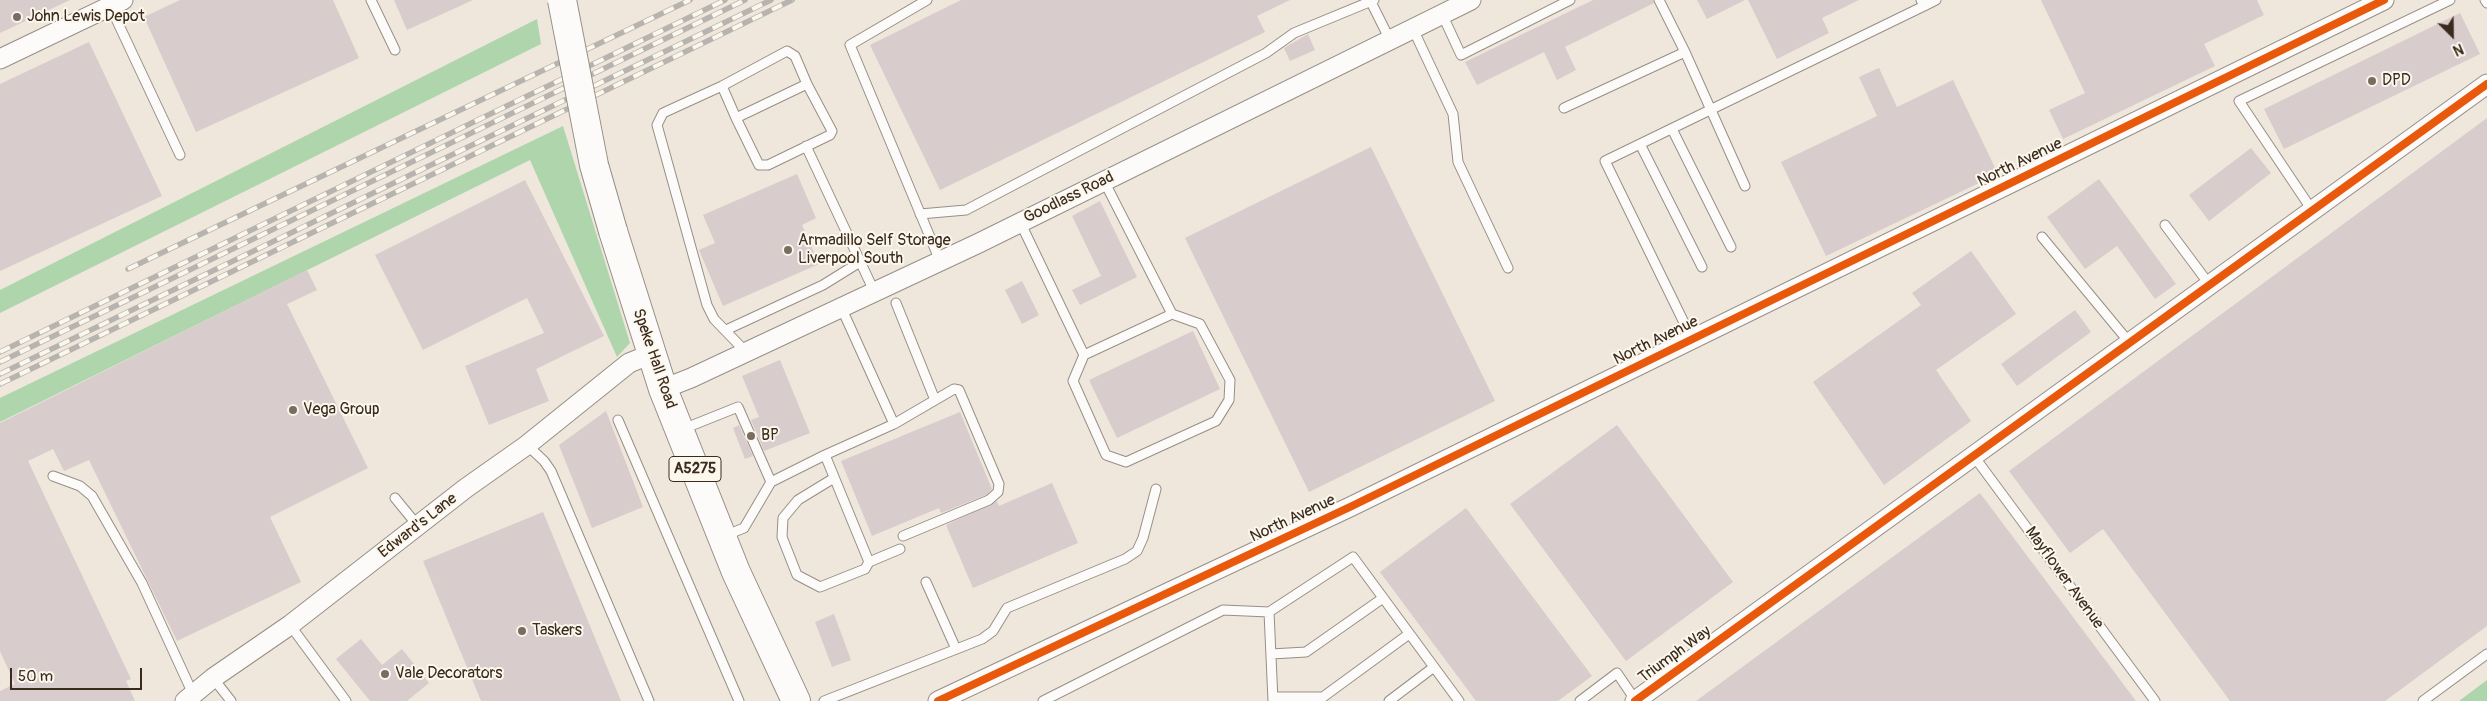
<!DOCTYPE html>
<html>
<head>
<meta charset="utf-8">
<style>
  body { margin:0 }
  #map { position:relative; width:2487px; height:701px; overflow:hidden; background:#efe7db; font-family:Pangolin,sans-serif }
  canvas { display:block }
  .north { position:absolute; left:2427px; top:10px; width:50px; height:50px; -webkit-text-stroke:4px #fbf7ec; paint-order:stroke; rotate:157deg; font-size:14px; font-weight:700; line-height:20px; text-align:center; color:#3b2a1e }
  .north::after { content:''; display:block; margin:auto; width:18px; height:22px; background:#3b2a1e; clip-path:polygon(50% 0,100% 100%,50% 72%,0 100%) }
  .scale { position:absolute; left:10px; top:668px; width:132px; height:22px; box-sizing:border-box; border:2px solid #3b2a1e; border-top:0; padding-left:6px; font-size:15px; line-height:18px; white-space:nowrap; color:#3b2a1e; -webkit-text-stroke:4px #fbf7ec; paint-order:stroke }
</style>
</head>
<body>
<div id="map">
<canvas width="2487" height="701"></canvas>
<div class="north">N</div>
<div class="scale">50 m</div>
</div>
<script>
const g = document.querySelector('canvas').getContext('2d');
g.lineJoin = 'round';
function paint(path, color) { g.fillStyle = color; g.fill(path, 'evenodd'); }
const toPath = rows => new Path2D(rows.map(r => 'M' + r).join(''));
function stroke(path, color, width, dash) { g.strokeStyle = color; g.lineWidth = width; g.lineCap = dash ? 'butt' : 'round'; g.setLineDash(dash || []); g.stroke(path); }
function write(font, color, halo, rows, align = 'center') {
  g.font = font + ' Pangolin,sans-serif'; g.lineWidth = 4; g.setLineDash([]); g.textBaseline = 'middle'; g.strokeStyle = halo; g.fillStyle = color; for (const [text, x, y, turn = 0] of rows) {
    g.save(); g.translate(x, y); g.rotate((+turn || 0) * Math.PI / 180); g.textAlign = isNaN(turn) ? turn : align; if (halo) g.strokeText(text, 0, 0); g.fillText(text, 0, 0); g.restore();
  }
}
paint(toPath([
  [537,19,541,44,0,313,0,290],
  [563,126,630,343,617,357,530,160,0,422,0,398],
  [2487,680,2487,701,2459,701]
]), '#aed5ac');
paint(toPath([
  [0,0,70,0,0,33],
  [180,0,333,0,359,58,196,132,144,17],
  [394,0,473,0,407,30],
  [961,0,1290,0,1257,16,1265,32,940,190,870,45],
  [1593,0,1653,0,1654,3,1565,47,1576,70,1557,80,1544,52,1477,85,1465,62],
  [1697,0,1745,0,1707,19],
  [1748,0,1859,0,1822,18,1829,33,1777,59],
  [2041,0,2257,0,2264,15,2204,44,2215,66,2063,139,2049,110,2085,93],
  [2460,13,2480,54,2284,149,2264,109],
  [1308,34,1315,50,1290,61,1284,48],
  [89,42,162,196,0,271,0,84],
  [1879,68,1897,107,1953,80,1998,174,1826,256,1781,162,1877,116,1859,77],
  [2487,118,2487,626,2385,701,2230,701,2103,529,2070,553,2009,471],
  [1371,147,1495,401,1309,492,1185,238],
  [2251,148,2271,173,2209,221,2189,195],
  [797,174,816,218,802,225,819,264,723,306,699,250,715,243,703,215],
  [2099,179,2176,284,2155,299,2117,246,2085,269,2047,217],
  [525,180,604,336,536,369,549,401,489,425,465,366,544,333,527,298,423,350,375,255],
  [1100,201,1137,277,1080,305,1072,290,1101,276,1072,216],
  [1971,251,2016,314,1936,370,1971,421,1884,485,1813,382,1921,305,1912,293],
  [307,270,317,290,287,304,368,468,270,517,301,582,177,641,89,460,64,471,53,449,28,461,131,679,126,681,135,701,0,701,0,691,15,684,0,651,0,423],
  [1022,281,1039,315,1022,324,1005,290],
  [2075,310,2091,332,2017,386,2001,364],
  [1193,331,1220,389,1117,438,1089,380],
  [780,360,810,433,764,451,751,420,759,417,742,376],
  [606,411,643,507,592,528,559,445],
  [960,412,992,489,986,495,941,513,939,508,872,536,841,461],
  [739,425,753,456,745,459,733,428],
  [1617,425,1733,582,1626,661,1510,504],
  [1052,483,1078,543,973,588,946,525,997,501,999,506],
  [1980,493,2136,701,1696,701],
  [1466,508,1592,676,1558,701,1476,701,1380,572],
  [543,512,621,701,481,701,423,561],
  [834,614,851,660,832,667,815,622],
  [361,639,382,665,402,649,429,683,407,701,370,701,336,659]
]), '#d8cccc');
const service = toPath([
  [371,0,395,50],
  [927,0,850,45,940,261],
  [1921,0,1924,6,1936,0],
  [2485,0,2487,3],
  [1371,2,1390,40],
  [110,6,180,155],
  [1442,14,1461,55,1570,0],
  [1413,29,1453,114,1458,162,1508,268],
  [1685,52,1745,186],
  [722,86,663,113,657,125,707,305,714,319,746,352],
  [1564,108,1685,52,1659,0],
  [736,118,807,84,832,131,830,135,768,165,759,165,736,118,722,86,787,51,795,56,807,84],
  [1672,129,1731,247],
  [1640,144,1702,267],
  [806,146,874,291],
  [2312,210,2239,101,2450,0],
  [920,214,966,210,1266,53,1294,33,1374,0],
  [1020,222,1084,355,1172,314,1104,181],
  [2165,225,2209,284],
  [2042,237,2129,342],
  [896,303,935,400],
  [726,330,823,285,860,262],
  [1692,339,1605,161,1924,6],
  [1084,355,1073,381,1106,455,1126,462,1216,421,1229,400,1230,380,1200,324,1172,314],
  [618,420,739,701],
  [894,424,954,389,959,390,999,484,998,492,989,500,903,536],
  [683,429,738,407,771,482,744,528,724,536],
  [527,445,544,461,551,471,649,701],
  [825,455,894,424,841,307],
  [1973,455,2155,701],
  [53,476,80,486,92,496,142,583,193,694],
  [834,478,798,500,783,518,782,537,797,575,820,587,865,569,869,562,900,549],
  [771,482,825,455,869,562],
  [395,498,418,526],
  [926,582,956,649],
  [1269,612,1353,557,1459,701],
  [290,625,346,701],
  [1271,654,1306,652,1383,598],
  [213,678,231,701],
  [1273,697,1323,697,1409,634],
  [824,701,982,639,993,631,1007,608,1125,559,1137,551,1143,538,1156,489],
  [1043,701,1223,610,1269,612,1273,701],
  [1389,701,1434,667],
  [1580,701,1617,673,1636,701],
  [2423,701,2487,654]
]);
const minor = toPath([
  [0,59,123,0],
  [663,389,691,378,979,243,1471,0],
  [185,701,213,678,290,625,466,488,527,445,629,363,651,354],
  [938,701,1352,506,2384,0],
  [1635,701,2487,84]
]);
const trunk = toPath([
  [613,231,663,389,736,572,796,701]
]);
stroke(service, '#968f87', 11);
stroke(minor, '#968f87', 21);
stroke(trunk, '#968f87', 30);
stroke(service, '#fdfbfa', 9);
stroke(minor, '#fdfbfa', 19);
stroke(trunk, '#fdfbfa', 28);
const rail = toPath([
  [128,269,690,0],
  [0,352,725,0],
  [0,362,745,0],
  [0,374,771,0],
  [0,384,792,0]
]);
stroke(rail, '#b7b4b0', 5.5);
stroke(rail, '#fbf7ec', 4, [11]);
const trunkBridge = toPath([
  [562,0,594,165,613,231]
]);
stroke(trunkBridge, '#968f87', 30, []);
stroke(trunkBridge, '#fdfbfa', 28);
stroke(toPath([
  [938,701,1352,506,2384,0],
  [1635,701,2487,84]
]), '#e8590c', 8);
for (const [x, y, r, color] of [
  [17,17,5,"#7a6c60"],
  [2372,81,5,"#7a6c60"],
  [788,250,5,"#7a6c60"],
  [293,410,5,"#7a6c60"],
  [751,436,5,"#7a6c60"],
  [522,631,5,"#7a6c60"],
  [385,674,5,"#7a6c60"]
]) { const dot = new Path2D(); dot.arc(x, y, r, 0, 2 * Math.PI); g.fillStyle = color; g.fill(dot); stroke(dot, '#fbf7ec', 2); }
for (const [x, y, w] of [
  [695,469,52]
]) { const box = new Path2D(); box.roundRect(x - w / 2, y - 12.5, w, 25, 4); g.fillStyle = '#fbf7ec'; g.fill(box); stroke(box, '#3b2a1e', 1); }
write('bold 15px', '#3b2a1e', null, [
  ["A5275",695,469]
]);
write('16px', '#3b2a1e', '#fbf7ec', [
  ["John Lewis Depot",27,17],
  ["DPD",2382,81],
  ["Armadillo Self Storage",798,241],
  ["Liverpool South",798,259],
  ["Vega Group",303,410],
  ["BP",761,436],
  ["Taskers",532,631],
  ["Vale Decorators",395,674]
], 'left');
write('16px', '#3b2a1e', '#fbf7ec', [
  ["North Avenue",2020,163,-26],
  ["Goodlass Road",1069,198,-26],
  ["North Avenue",1656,341,-26],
  ["Speke Hall Road",654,359,71],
  ["North Avenue",1293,519,-25],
  ["Edward's Lane",418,526,-38],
  ["Mayflower Avenue",2064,578,54],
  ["Triumph Way",1675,655,-36]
]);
</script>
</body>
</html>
